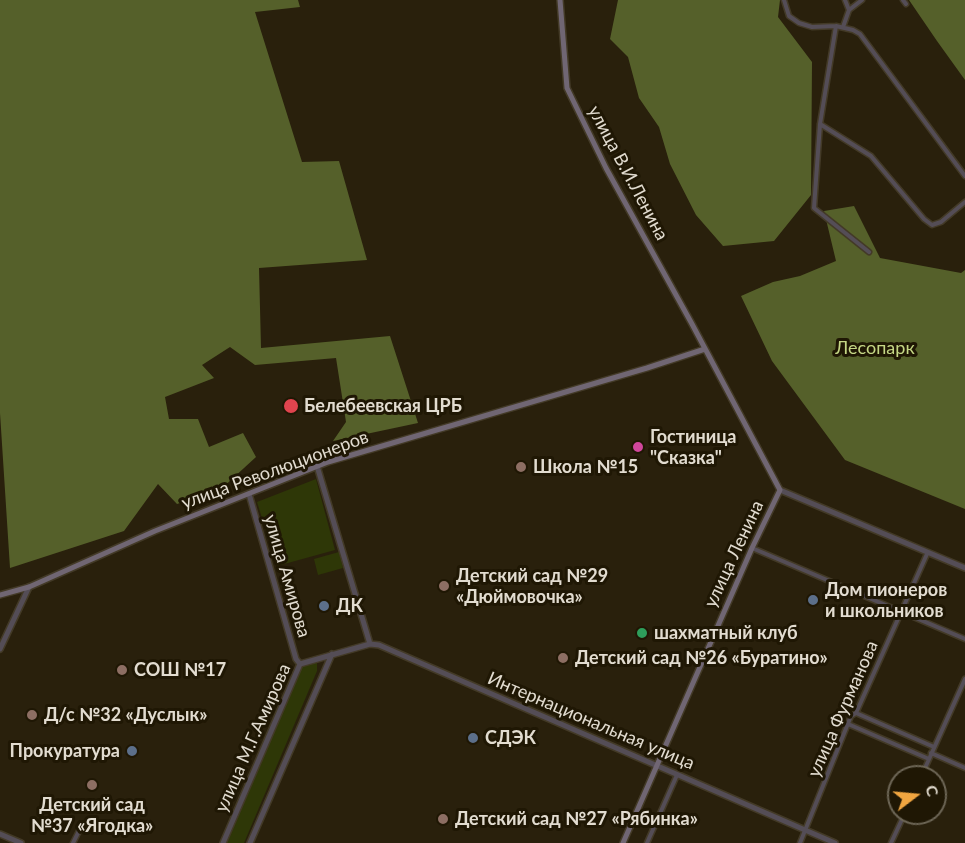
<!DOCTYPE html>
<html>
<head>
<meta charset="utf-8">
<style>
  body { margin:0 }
  #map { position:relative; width:965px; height:843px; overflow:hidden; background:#29200c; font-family:Lato,sans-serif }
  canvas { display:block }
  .north { position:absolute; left:887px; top:765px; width:60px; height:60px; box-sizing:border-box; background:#1f1704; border:2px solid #6d6656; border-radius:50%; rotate:74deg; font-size:16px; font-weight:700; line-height:24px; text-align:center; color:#e2dcd0 }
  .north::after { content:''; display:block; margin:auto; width:21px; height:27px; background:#f1a640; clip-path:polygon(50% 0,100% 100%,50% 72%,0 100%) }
</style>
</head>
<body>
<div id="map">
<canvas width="965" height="843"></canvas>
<div class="north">С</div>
</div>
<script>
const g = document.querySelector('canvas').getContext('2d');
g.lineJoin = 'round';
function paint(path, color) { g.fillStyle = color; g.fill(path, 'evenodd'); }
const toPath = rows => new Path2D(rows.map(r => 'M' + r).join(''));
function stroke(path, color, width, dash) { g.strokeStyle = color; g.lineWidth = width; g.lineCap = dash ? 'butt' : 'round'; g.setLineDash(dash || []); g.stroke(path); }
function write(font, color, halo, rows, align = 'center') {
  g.font = font + ' Lato,sans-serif'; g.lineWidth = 6; g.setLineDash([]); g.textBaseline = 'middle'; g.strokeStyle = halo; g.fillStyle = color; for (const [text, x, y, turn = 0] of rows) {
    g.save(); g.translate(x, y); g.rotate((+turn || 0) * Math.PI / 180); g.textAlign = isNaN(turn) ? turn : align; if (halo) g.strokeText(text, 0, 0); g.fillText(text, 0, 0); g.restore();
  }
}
paint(toPath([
  [316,479,335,550,277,566,257,502],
  [339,552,343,568,318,575,314,559],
  [311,660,317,663,317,671,244,843,227,843,303,664]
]), '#2e3707');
paint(toPath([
  [0,0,298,0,300,7,255,12,302,162,339,161,367,260,259,268,261,348,390,336,418,423,333,441,346,422,336,358,255,365,230,347,202,365,214,378,165,397,169,419,198,419,209,447,243,433,256,457,220,490,177,504,158,484,124,531,10,568,0,413],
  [618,0,780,0,778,17,812,62,811,195,774,241,723,246,696,215,670,164,659,127,639,98,628,57,610,39],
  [909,0,965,0,965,80,937,41],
  [854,206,880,258,961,273,965,270,965,509,845,460,772,361,741,296,773,282,800,276,836,261,824,211]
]), '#55602a');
const minor = toPath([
  [784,0,789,16,799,23,812,27,836,26,820,124,814,208,869,252],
  [903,0,906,4],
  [849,10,862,0],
  [836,26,853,30,860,34,965,176],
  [843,27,849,10,845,0],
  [820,124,871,156,924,219,932,225,941,222,965,202],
  [752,548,965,639],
  [856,713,934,747],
  [848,724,929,759],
  [931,753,965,768],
  [921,777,965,679],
  [73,843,79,831],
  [647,843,677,775],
  [800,843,851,716,856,713,927,554],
  [891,843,905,813]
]);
const tertiary = toPath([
  [317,466,370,644],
  [780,490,965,568],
  [249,494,296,659,300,664],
  [0,649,29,587],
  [300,664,370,644,379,645,835,843],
  [0,834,21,843],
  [223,843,300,664],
  [250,843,332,654]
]);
const secondary = toPath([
  [560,0,567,88,606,168,692,324,780,490,752,548,623,843],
  [0,595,29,587,155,531,328,462,647,368,705,349]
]);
stroke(minor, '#433a27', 7);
stroke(tertiary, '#433a27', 8);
stroke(secondary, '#433a27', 8);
stroke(minor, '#544d56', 4);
stroke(tertiary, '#544d56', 5);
stroke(secondary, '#706673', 5);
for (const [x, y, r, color] of [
  [291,406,8,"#e0444e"],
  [638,447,6,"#d1479c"],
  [521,467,6,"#8d6e63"],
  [444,586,6,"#8d6e63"],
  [813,600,6,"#5c6f8a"],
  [324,606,6,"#5c6f8a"],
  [642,633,6,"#2e9e5b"],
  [563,658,6,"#8d6e63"],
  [122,670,6,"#8d6e63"],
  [32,715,6,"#8d6e63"],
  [473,738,6,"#5c6f8a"],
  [132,751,6,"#5c6f8a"],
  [92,785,6,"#8d6e63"],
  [443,819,6,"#8d6e63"]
]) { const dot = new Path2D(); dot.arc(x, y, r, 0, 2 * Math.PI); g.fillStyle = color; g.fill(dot); stroke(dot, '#1f1704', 2); }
write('18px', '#e2dcd0', '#1f1704', [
  ["улица В.И.Ленина",628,173,62],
  ["улица Революционеров",275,470,-20],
  ["улица Ленина",734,554,-65],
  ["улица Амирова",287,576,74],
  ["улица Фурманова",843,709,-66],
  ["Интернациональная улица",591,721,23],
  ["улица М.Г.Амирова",253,738,-66]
]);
write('18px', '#c5d785', '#1f1704', [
  ["Лесопарк",875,348]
]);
write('bold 18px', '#e2dcd0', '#1f1704', [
  ["Белебеевская ЦРБ",304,406],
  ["Гостиница",650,437],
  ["\"Сказка\"",650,458],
  ["Школа №15",533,467],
  ["Детский сад №29",456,576],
  ["«Дюймовочка»",456,597],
  ["Дом пионеров",825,590],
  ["и школьников",825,611],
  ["ДК",336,606],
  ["шахматный клуб",654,633],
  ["Детский сад №26 «Буратино»",575,658],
  ["СОШ №17",134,670],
  ["Д/с №32 «Дуслык»",44,715],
  ["СДЭК",485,738],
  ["Прокуратура",120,751,"right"],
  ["Детский сад",92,805,"center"],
  ["№37 «Ягодка»",92,826,"center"],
  ["Детский сад №27 «Рябинка»",455,819]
], 'left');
</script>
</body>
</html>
